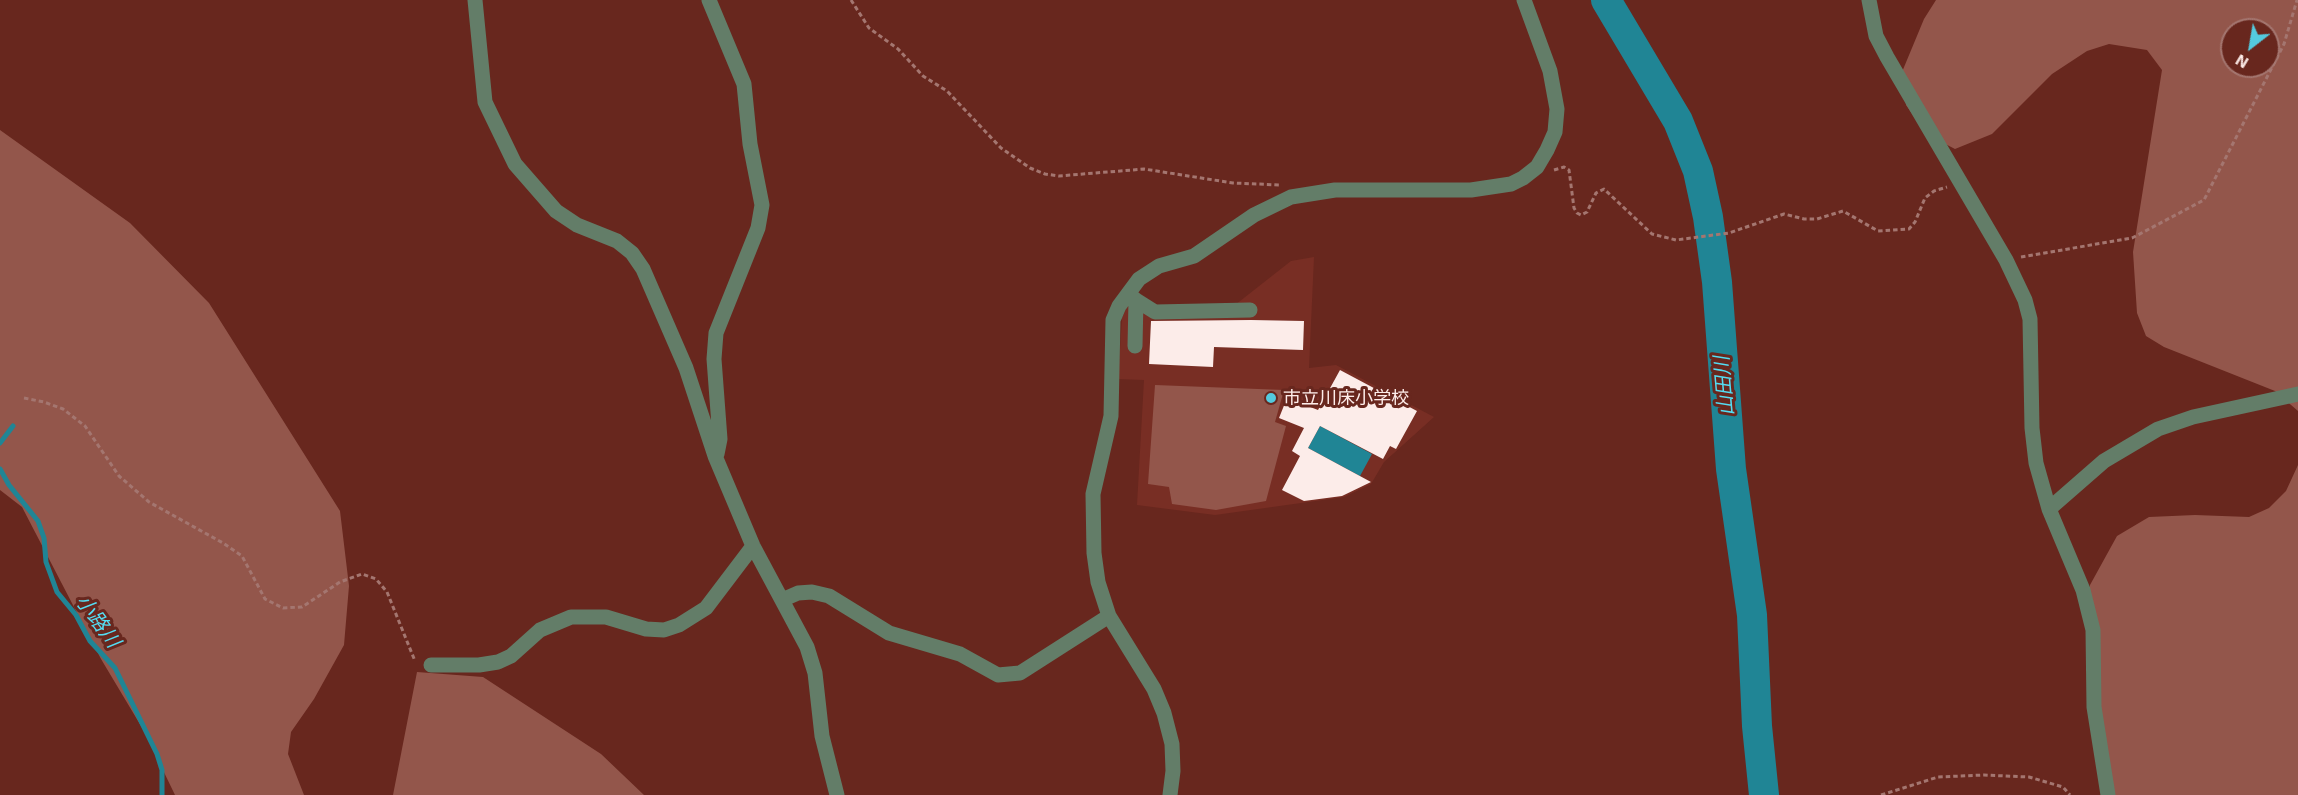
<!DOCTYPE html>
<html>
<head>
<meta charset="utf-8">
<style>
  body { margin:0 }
  #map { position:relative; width:2298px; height:795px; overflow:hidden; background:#68271e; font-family:"Exo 2",sans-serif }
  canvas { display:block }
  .north { position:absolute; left:2220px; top:18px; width:60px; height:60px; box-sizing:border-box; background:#68271e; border:2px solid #a47670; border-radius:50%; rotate:211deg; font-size:16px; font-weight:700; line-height:24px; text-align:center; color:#feedea }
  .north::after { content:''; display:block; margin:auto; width:21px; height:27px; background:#54cade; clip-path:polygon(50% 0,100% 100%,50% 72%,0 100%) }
</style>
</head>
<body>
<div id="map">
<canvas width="2298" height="795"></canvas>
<div class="north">N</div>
</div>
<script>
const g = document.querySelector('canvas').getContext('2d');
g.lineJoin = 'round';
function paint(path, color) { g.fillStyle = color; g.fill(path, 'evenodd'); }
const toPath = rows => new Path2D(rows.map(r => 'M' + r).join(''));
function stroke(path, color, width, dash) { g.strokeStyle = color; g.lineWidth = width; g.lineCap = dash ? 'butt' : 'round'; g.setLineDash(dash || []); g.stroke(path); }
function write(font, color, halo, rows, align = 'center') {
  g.font = font + ' "Exo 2","Noto Sans JP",sans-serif'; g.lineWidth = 6; g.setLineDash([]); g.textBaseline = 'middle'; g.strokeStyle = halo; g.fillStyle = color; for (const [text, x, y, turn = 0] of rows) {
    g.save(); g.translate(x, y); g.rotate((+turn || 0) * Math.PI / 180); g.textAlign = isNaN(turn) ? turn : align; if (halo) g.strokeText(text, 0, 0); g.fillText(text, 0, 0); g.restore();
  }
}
paint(toPath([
  [1314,257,1309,368,1336,365,1434,417,1384,462,1371,484,1344,497,1215,515,1137,505,1144,380,1118,379,1122,318,1129,302,1161,310,1235,305,1291,261]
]), '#782e24');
paint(toPath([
  [1936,0,2298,0,2298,411,2275,391,2164,347,2146,336,2137,313,2133,252,2162,70,2147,50,2109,44,2087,51,2052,74,1992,134,1955,149,1926,134,1906,105,1902,72,1924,19],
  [2232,30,2268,30,2268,66,2232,66],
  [0,130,130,223,209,303,340,511,349,586,344,645,314,699,291,732,288,754,304,795,175,795,144,731,101,659,22,507,0,490],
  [1155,385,1284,390,1275,422,1286,426,1266,501,1216,510,1172,504,1169,487,1148,484],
  [2298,465,2298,795,2113,795,2088,639,2090,585,2117,536,2149,517,2195,515,2249,517,2269,508,2286,491],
  [417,672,483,677,601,754,644,795,393,795]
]), '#93564b');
paint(toPath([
  [1320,426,1372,454,1360,476,1308,448]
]), '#208595');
stroke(toPath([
  [0,443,13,426],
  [0,469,9,485,38,521,44,538,46,562,57,592,76,615,90,641,115,668,157,754,162,770,162,795]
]), '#208595', 5);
stroke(toPath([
  [1606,0,1678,121,1698,171,1708,217,1717,282,1731,469,1752,615,1757,726,1764,795]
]), '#208595', 30);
paint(toPath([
  [1251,320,1304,321,1303,350,1214,347,1213,367,1149,364,1151,321],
  [1340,370,1417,411,1396,449,1390,446,1383,459,1320,426,1308,448,1371,482,1342,496,1304,501,1282,490,1300,456,1292,451,1304,428,1279,418,1287,398,1318,410]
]), '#fcece9');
stroke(toPath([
  [851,0,869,28,898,49,923,76,947,91,1001,148,1030,168,1045,174,1059,176,1144,169,1233,183,1280,185],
  [1554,170,1564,167,1569,170,1574,208,1577,213,1581,215,1587,212,1596,193,1604,189,1652,234,1676,240,1729,233,1784,214,1804,219,1817,219,1843,211,1878,231,1909,229,1915,222,1925,198,1934,191,1947,187],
  [2021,257,2132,238,2204,200,2284,44,2297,0],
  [24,398,44,402,63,409,85,426,119,476,149,502,223,543,242,556,265,599,283,608,302,607,340,582,362,574,376,579,387,592,415,661],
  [1881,795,1938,777,1984,775,2029,777,2063,787,2070,795]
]), '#a47670', 3, [4.5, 3]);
stroke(toPath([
  [475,0,485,102,515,164,556,211,577,225,617,241,632,253,643,269,686,368,715,456,753,546,807,647,815,673,822,736,837,795],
  [709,0,744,84,750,144,762,205,758,228,716,333,714,359,720,439,717,454],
  [1869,0,1876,36,1887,57,2006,260,2025,300,2030,319,2032,428,2036,463,2049,509,2083,590,2093,630,2094,707,2108,795],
  [1132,297,1136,300,1135,346],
  [1136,300,1155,312,1250,310],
  [2049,509,2104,461,2158,429,2193,417,2298,394],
  [782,600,798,593,812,592,829,596,889,633,960,654,998,675,1020,673,1109,616],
  [431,665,479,665,498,662,511,656,540,630,571,617,606,617,646,629,664,630,679,625,706,608,753,546],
  [1170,795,1173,771,1172,744,1164,713,1154,689,1109,616,1098,582,1094,553,1093,494,1111,416,1113,320,1119,306,1139,279,1159,266,1194,256,1254,215,1291,197,1335,190,1471,190,1511,184,1523,178,1537,167,1547,150,1555,132,1557,109,1550,71,1524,0]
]), '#637d68', 15);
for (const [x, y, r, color] of [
  [1271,398,6,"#54cade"]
]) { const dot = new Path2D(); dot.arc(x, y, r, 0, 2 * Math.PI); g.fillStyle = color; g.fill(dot); stroke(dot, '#68271e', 2); }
write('18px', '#feedea', '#68271e', [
  ["市立川床小学校",1283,398]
], 'left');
write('italic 20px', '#54ddf3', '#68271e', [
  ["山田川",1724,386,-95],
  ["小路川",98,621,54]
]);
</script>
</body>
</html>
